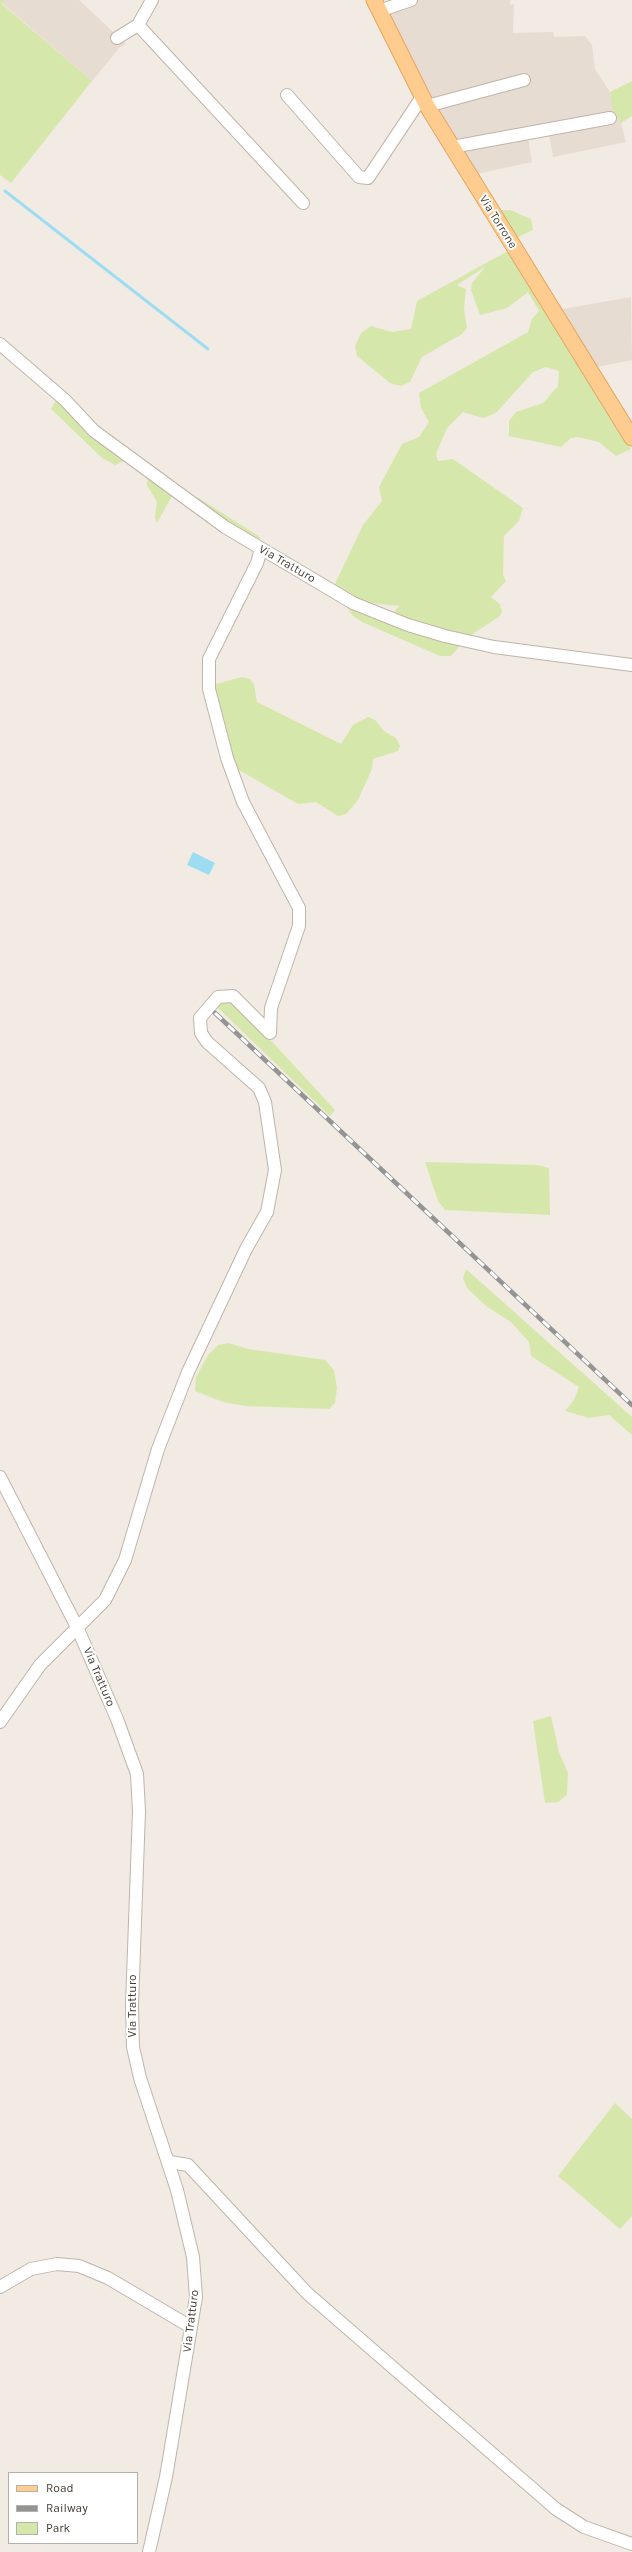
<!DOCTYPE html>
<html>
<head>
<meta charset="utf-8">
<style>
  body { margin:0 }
  #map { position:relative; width:632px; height:2552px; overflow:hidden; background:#f2ebe3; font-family:Karla,sans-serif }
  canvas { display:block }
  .legend { position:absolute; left:8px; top:2472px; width:130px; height:72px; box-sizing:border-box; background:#fff; border:1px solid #b4b1ad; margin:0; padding:5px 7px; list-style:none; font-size:12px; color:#443b33 }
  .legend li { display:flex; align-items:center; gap:8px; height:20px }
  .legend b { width:20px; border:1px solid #b4b1ad }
</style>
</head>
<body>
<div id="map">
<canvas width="632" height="2552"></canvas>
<ul class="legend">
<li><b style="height:5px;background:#ffcc8f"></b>Road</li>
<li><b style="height:5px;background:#949494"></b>Railway</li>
<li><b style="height:11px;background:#d6e7ab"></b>Park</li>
</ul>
</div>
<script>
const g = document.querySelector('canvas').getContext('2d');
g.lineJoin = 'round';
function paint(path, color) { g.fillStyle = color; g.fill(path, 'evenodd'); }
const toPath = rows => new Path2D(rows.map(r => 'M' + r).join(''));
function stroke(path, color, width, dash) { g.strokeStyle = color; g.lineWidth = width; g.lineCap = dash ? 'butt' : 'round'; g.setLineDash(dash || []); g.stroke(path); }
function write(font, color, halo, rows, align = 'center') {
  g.font = font + ' Karla,sans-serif'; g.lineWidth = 4; g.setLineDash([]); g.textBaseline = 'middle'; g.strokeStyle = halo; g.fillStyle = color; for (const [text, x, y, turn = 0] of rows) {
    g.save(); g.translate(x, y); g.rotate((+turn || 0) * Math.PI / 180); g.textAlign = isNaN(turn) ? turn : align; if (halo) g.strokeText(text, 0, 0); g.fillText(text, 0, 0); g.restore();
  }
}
paint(toPath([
  [5,0,79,0,126,44,119,48,92,81,2,3],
  [402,0,510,0,510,5,514,4,513,33,553,32,554,37,585,36,592,45,595,69,610,92,612,108,621,123,626,142,553,157,549,134,528,138,532,162,472,175,382,7],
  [631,297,632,360,592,368,557,310]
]), '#e6dcd1');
paint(toPath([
  [0,0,5,0,2,4,92,81,11,183,0,175],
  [632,81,632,116,621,123,612,108,610,92],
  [493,210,510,210,531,219,533,230,518,237,523,248],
  [508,251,631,449,616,456,599,442,578,437,571,438,561,447,509,436,509,421,516,412,543,403,558,386,559,371,546,367,533,372,496,413,483,418,463,412,447,428,436,454,438,461,453,459,523,508,519,521,504,536,503,575,506,581,491,597,500,604,502,612,500,616,468,637,451,656,440,656,362,622,352,615,334,586,363,525,382,501,379,487,402,444,419,437,429,422,421,408,419,393,528,332,532,319,539,311,528,292,507,308,480,315,471,290,472,283,485,267,457,285,466,289,464,309,467,328,462,334,422,357,410,382,401,386,390,383,357,356,355,346,361,333,371,326,392,332,411,329,417,301],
  [372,603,388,605,400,606,396,609,392,623,367,612],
  [56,400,126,460,115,465,102,458,51,409],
  [148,476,173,494,157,523,155,518,157,502,147,485],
  [197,497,260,537,258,544,196,500],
  [242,677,250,679,254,684,257,702,341,744,353,725,368,717,375,720,384,731,396,738,400,746,398,751,373,759,372,769,358,800,346,814,338,816,316,802,298,804,232,766,212,685],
  [231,997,335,1110,330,1116,216,1006,221,998],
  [425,1162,537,1165,549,1168,550,1215,445,1210,438,1201],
  [466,1269,632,1417,632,1435,609,1415,589,1418,565,1411,574,1400,579,1387,531,1356,529,1342,511,1322,486,1306,467,1288,463,1278],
  [229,1343,248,1349,325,1360,334,1370,337,1388,335,1403,329,1409,245,1406,223,1402,195,1391,196,1377,208,1355,218,1345],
  [551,1716,559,1752,568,1773,567,1795,558,1802,545,1803,533,1721],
  [615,2103,632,2119,632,2216,620,2229,558,2176]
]), '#d6e7ab');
paint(toPath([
  [193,852,215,863,209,875,187,865]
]), '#9eddf1');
stroke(toPath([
  [5,191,208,349]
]), '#9eddf1', 3);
const minor = toPath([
  [379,11,411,0],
  [138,25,303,203],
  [117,38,138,25,152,0],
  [287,95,359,177,368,178,422,97],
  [427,106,524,80],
  [452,147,610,118],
  [0,344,65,400,94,431,225,527,353,603,408,625,445,636,494,647,632,665],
  [0,1477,77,1627,117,1719,137,1774,139,1811,132,2005,133,2047,140,2078,177,2190,193,2257,196,2297,166,2477,149,2552],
  [0,1722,40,1665,105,1600,125,1560,158,1449,188,1372,246,1249,267,1212,275,1170,265,1102,259,1088,207,1042,201,1033,200,1018,218,997,233,996,270,1033,271,1008,299,926,299,908,243,802,227,758,209,689,209,659,257,563,261,549],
  [170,2162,188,2165,307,2293,556,2509,584,2527,632,2544],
  [0,2287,31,2269,57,2264,79,2266,108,2278,191,2327]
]);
const major = toPath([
  [374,0,427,106,632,438]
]);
stroke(minor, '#c0b4a9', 14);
stroke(major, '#e5a65f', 17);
stroke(minor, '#fff', 12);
stroke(major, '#ffcc8f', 15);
const rail = toPath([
  [215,1013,632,1405]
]);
stroke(rail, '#949494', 4.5);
stroke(rail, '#fff', 3, [9]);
write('12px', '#443b33', '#fff', [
  ["Via Torrone",498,222,58],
  ["Via Tratturo",287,564,30],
  ["Via Tratturo",99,1677,67],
  ["Via Tratturo",133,2006,-90],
  ["Via Tratturo",191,2321,-83]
]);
</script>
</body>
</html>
